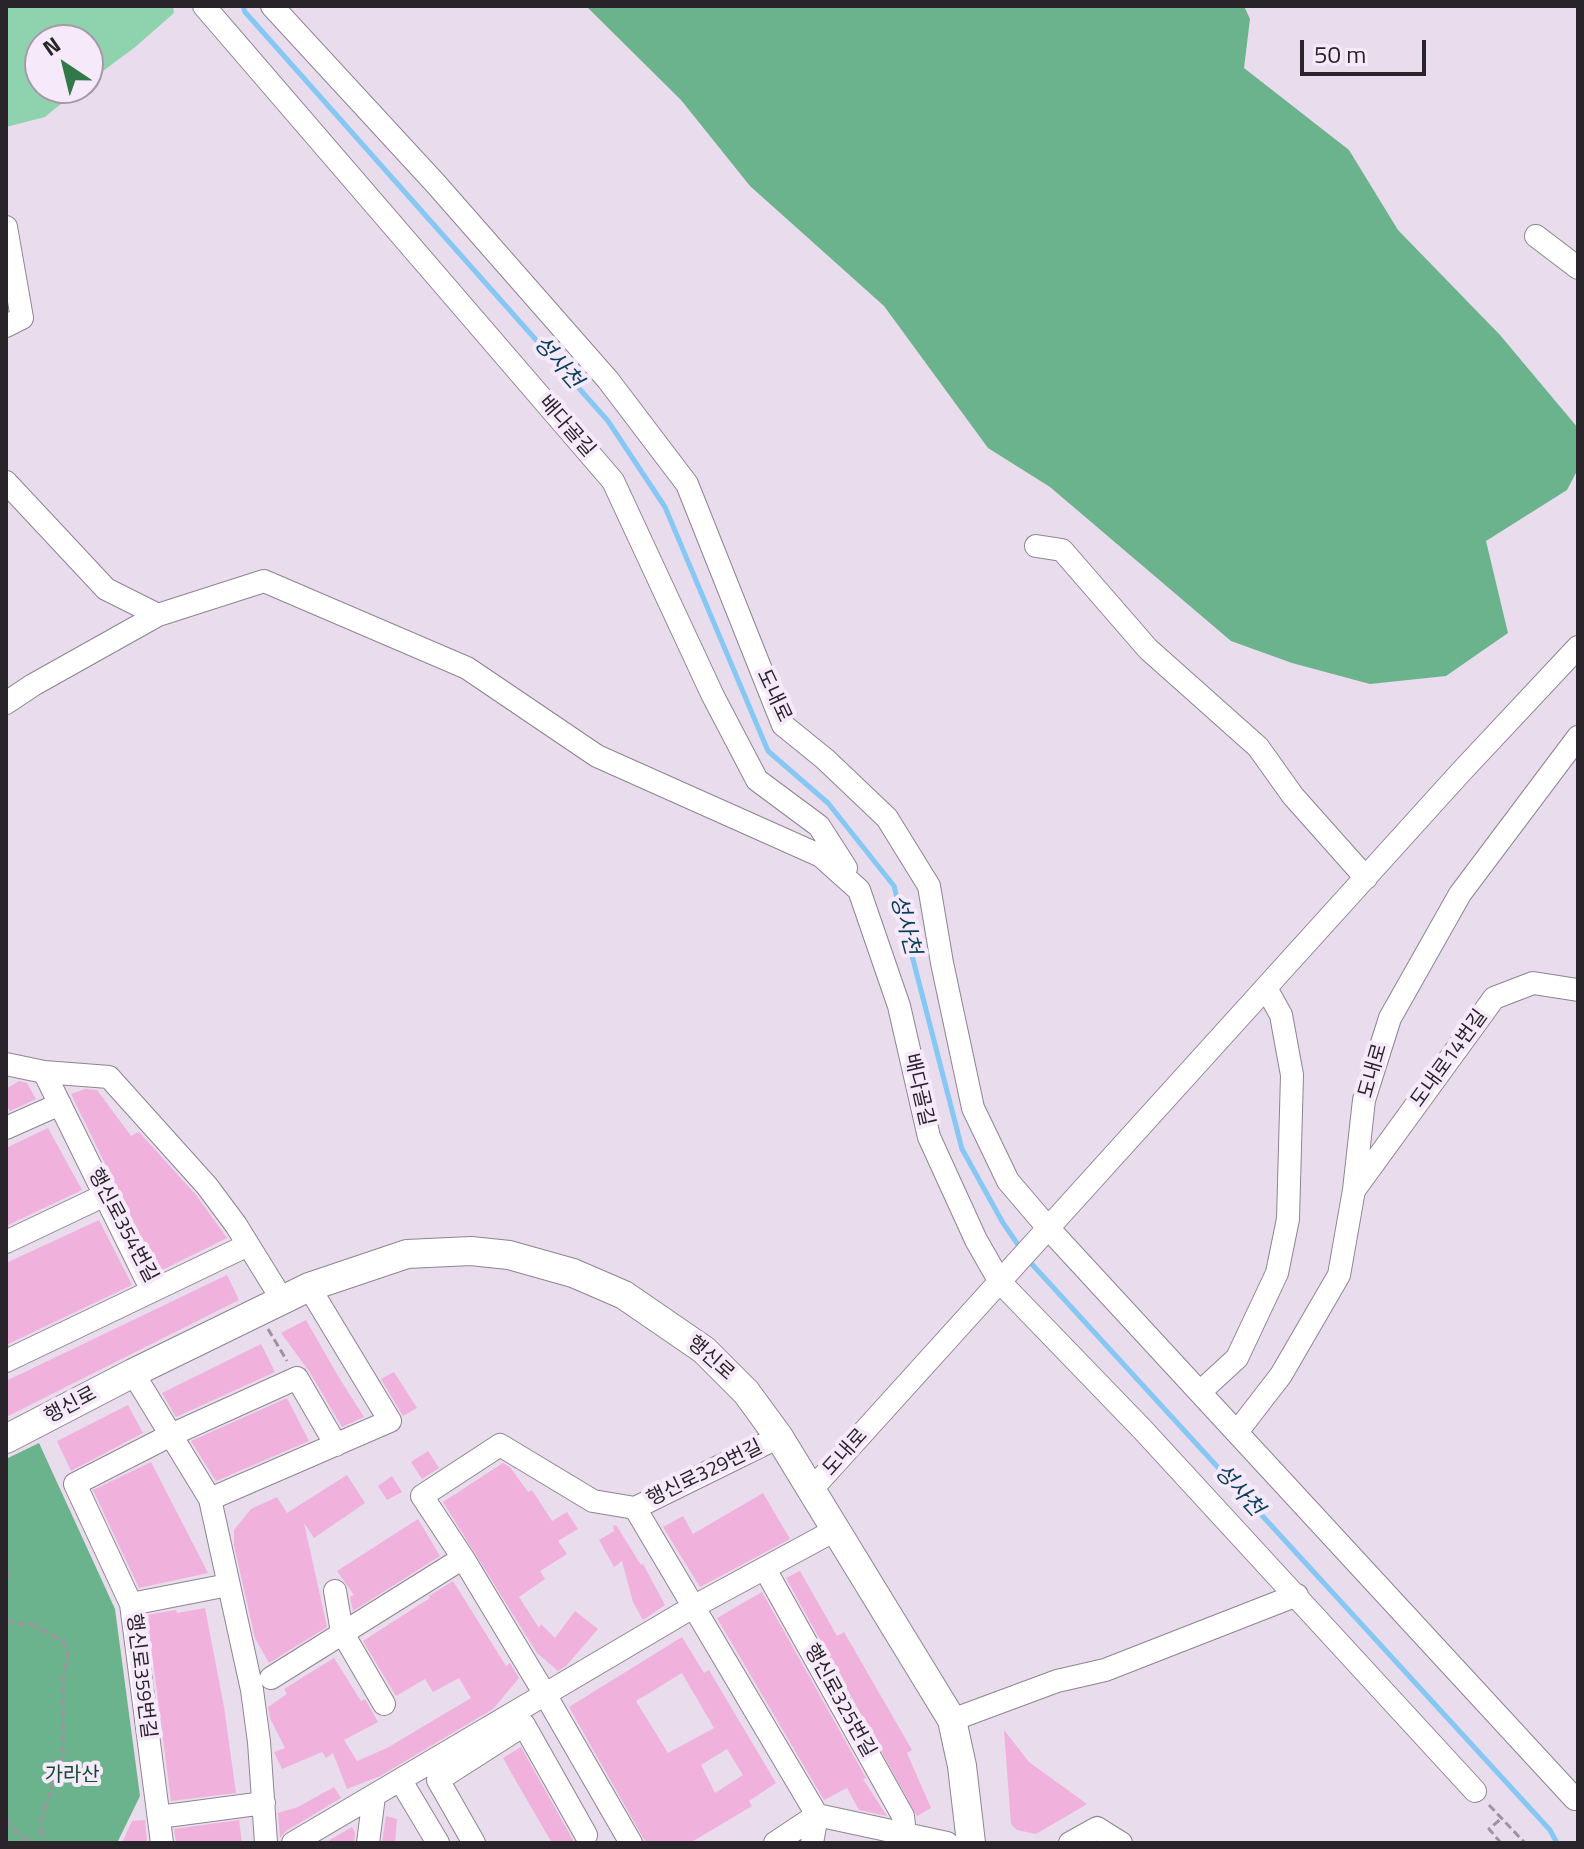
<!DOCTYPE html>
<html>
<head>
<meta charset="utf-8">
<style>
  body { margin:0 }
  #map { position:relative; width:1584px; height:1849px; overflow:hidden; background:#e9dcec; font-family:"Titillium Web",sans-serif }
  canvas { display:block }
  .frame { position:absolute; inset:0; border:8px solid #29242a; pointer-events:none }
  .north { position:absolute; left:24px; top:24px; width:80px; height:80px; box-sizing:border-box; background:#f6eafa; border:2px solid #a49ba7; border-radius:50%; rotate:325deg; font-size:22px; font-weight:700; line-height:32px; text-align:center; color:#29242a }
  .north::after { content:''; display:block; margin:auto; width:28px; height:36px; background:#317a47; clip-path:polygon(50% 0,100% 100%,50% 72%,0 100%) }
  .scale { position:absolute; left:1300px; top:40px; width:126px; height:36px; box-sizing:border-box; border:4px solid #29242a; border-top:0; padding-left:10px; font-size:24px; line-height:28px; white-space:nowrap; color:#29242a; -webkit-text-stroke:6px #f6eafa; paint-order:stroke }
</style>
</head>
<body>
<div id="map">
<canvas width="1584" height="1849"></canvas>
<div class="frame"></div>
<div class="north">N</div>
<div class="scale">50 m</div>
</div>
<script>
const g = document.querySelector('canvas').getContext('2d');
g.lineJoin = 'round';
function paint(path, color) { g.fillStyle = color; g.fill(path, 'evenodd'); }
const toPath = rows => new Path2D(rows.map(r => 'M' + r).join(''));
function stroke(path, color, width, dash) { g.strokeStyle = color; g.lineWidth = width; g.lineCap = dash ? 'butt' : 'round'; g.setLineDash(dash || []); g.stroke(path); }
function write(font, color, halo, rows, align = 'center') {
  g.font = font + ' "Titillium Web","Noto Sans KR",sans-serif'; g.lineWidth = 8; g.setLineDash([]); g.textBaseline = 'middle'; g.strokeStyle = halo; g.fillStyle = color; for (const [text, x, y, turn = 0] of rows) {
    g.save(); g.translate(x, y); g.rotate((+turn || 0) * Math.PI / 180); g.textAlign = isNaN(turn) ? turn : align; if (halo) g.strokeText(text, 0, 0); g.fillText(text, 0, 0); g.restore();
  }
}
paint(toPath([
  [6,6,173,6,174,13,134,48,88,82,88,40,40,40,40,88,80,88,45,117,6,127]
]), '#8ed3ad');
paint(toPath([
  [586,6,1244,6,1250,19,1244,68,1349,150,1398,230,1500,335,1578,428,1578,469,1567,490,1486,541,1508,633,1446,676,1370,684,1292,663,1231,641,1050,487,988,448,884,306,750,186,681,100],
  [39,1443,115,1609,140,1796,117,1843,6,1843,6,1459]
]), '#6bb38c');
stroke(toPath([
  [243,6,245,12,608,421,665,507,768,751,828,803,894,886,962,1149,1003,1223,1021,1249],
  [1029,1261,1550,1830,1557,1843]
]), '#86c7f4', 5);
paint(toPath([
  [19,1081,27,1083,36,1099,10,1111,6,1105,6,1089],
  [85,1089,97,1090,131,1136,139,1132,196,1195,227,1238,158,1272,71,1094],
  [48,1128,82,1190,6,1226,6,1148],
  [99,1220,132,1285,6,1345,6,1263],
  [227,1275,239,1300,6,1417,6,1381],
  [306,1320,338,1376,364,1417,342,1427,309,1371,281,1333],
  [261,1344,275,1372,176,1417,162,1393],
  [394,1372,417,1408,403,1416,381,1379],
  [287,1398,309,1441,216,1481,191,1441],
  [128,1405,143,1433,71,1471,57,1441],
  [428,1451,439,1468,422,1479,411,1462],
  [151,1462,208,1573,139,1588,93,1490],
  [503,1463,510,1467,528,1492,532,1490,552,1521,567,1512,578,1529,558,1541,567,1554,540,1571,545,1579,519,1597,539,1628,541,1624,555,1638,575,1611,598,1629,566,1666,558,1671,537,1653,443,1502],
  [347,1475,365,1503,314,1538,304,1523,327,1627,269,1663,255,1638,234,1545,234,1530,251,1509,277,1497,287,1513],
  [392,1476,402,1492,387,1500,378,1486],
  [763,1493,790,1539,700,1587,663,1527,683,1516,693,1534],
  [418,1519,440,1556,353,1611,350,1597,354,1595,337,1571],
  [616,1525,641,1565,643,1564,665,1605,643,1620,633,1602,622,1561,614,1567,599,1540,614,1531,613,1526],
  [800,1571,837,1636,844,1632,912,1750,907,1753,931,1808,917,1816,786,1578],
  [453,1581,506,1666,510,1663,519,1678,493,1709,380,1776,347,1789,333,1753,326,1758,322,1752,282,1769,274,1752,285,1748,270,1718,268,1707,287,1694,284,1689,334,1658,361,1701,365,1699,378,1722,344,1740,357,1761,387,1748,471,1698,459,1678,433,1692,425,1679,396,1696,363,1641,430,1598,429,1596],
  [762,1592,866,1778,863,1779,887,1816,859,1810,847,1788,824,1800,717,1618],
  [205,1608,224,1707,236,1793,171,1801,147,1615,176,1610,177,1613],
  [682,1637,704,1673,709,1670,776,1783,749,1801,752,1806,690,1843,646,1843,569,1707],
  [682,1673,714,1728,668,1753,636,1701],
  [727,1749,743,1775,715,1793,701,1765],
  [1004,1730,1029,1762,1087,1804,1036,1834,1017,1830,1011,1824],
  [521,1747,574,1842,575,1843,552,1843,520,1788,503,1758],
  [334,1787,341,1798,286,1831,280,1838,278,1813,298,1807],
  [386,1816,397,1819,395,1843,382,1843],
  [145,1820,147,1843,122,1843,132,1821],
  [239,1820,242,1843,176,1843,174,1829],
  [352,1827,355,1833,354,1843,325,1843]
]), '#f0b1dd');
const minor = toPath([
  [204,6,613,481,713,696,757,780,819,826,846,868],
  [272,6,436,184,608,380,687,484,783,725,825,759,887,818,929,886,942,963,973,1108,1008,1181,1049,1229,1575,1799,1578,1797],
  [6,227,22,318,6,326],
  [1536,236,1578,268],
  [6,482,106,589,158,615],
  [1036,546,1062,550,1148,649,1258,747,1293,796,1366,878],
  [6,703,33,685,158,615,264,581,467,668,597,756,821,856,859,890,899,1006,929,1137,976,1240,1000,1282,1143,1430,1475,1791],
  [6,1064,44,1072,109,1077,207,1186,236,1225,283,1301],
  [44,1072,152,1291],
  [6,1128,60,1104],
  [1355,1189,1494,998,1533,983,1578,990],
  [6,1242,105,1195],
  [6,1361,248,1245],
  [133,1373,210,1499,252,1690,259,1742,266,1843],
  [1200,1392,1237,1358,1277,1273,1288,1219,1292,1075,1281,1015,1266,988],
  [1237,1432,1281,1375,1339,1275,1354,1190,1364,1100,1390,1018,1460,894,1578,737],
  [812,1489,1460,773,1578,647],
  [210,1499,390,1421,309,1287],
  [635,1508,817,1815,812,1843],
  [765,1569,903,1816,905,1834,902,1843],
  [335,1591,342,1632,384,1704],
  [131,1604,228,1585],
  [271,1678,463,1558],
  [952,1720,1057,1681,1105,1670,1297,1595],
  [401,1781,438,1843],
  [159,1817,264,1803],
  [162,1843,131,1604,75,1484,171,1435,297,1378,336,1445],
  [293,1843,693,1607,837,1529],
  [368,1843,374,1796],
  [474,1843,438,1780,524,1725,586,1835],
  [631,1843,546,1696,463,1558,422,1496,500,1445,593,1501,635,1508,779,1437],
  [775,1843,817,1815,947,1843],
  [1070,1843,1097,1828,1121,1843]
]);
const major = toPath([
  [6,1439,133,1373,309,1287,407,1254,471,1251,509,1255,573,1273,624,1295,704,1350,746,1392,779,1437,952,1720,962,1766,971,1843]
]);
stroke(minor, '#8f8492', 24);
stroke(major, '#8f8492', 30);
stroke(toPath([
  [268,1329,287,1361],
  [6,1579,11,1567],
  [6,1621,32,1625,63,1641,68,1653,63,1679,63,1754,40,1823,43,1843],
  [1489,1805,1525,1843],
  [6,1819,14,1830,31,1843],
  [1501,1843,1489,1829,1502,1818]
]), '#9e94a0', 3, [8, 4]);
stroke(minor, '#fff', 22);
stroke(major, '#fff', 28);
write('20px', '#29242a', '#f6eafa', [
  ["배다골길",566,427,49],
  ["도내로",773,696,65],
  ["도내로14번길",1450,1059,-54],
  ["도내로",1374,1071,-74],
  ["배다골길",918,1090,77],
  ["행신로354번길",122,1226,62],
  ["행신로",710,1359,42],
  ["행신로",71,1406,-28],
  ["도내로",846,1453,-48],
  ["행신로329번길",705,1474,-26],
  ["행신로359번길",140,1676,83],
  ["행신로325번길",839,1701,61]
]);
write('20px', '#114a30', '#f6eafa', [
  ["가라산",72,1776]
]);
write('italic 22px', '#093e5c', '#f6eafa', [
  ["성사천",557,363,49],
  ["성사천",904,925,75],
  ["성사천",1238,1491,48]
]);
</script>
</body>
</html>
